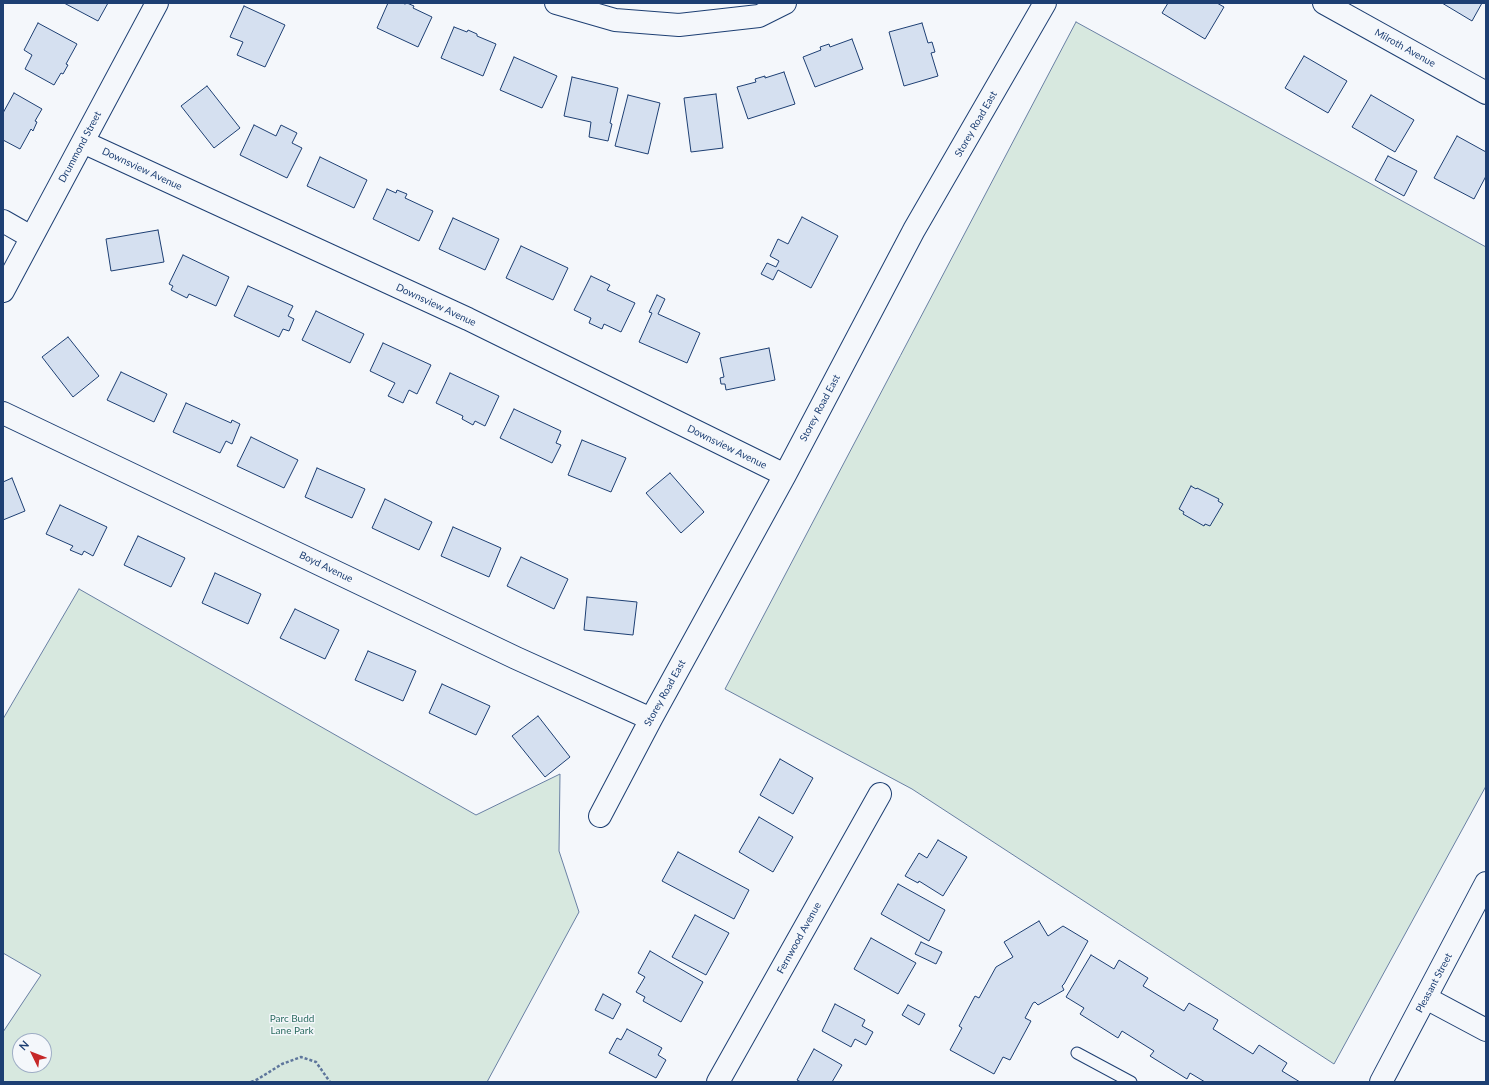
<!DOCTYPE html>
<html>
<head>
<meta charset="utf-8">
<style>
  body { margin:0 }
  #map { position:relative; width:1489px; height:1085px; overflow:hidden; background:#f4f7fb; font-family:Lato,sans-serif }
  canvas { display:block }
  .frame { position:absolute; inset:0; border:4px solid #1d3f73; pointer-events:none }
  .north { position:absolute; left:12px; top:1033px; width:40px; height:40px; box-sizing:border-box; background:#f4f7fb; border:1px solid #9eadc5; border-radius:50%; rotate:313deg; font-size:11px; font-weight:700; line-height:16px; text-align:center; color:#1d3f73 }
  .north::after { content:''; display:block; margin:auto; width:14px; height:18px; background:#c62828; clip-path:polygon(50% 0,100% 100%,50% 72%,0 100%) }
</style>
</head>
<body>
<div id="map">
<canvas width="1489" height="1085"></canvas>
<div class="frame"></div>
<div class="north">N</div>
</div>
<script>
const g = document.querySelector('canvas').getContext('2d');
g.lineJoin = 'round';
function paint(path, color) { g.fillStyle = color; g.fill(path, 'evenodd'); }
const toPath = rows => new Path2D(rows.map(r => 'M' + r).join(''));
function stroke(path, color, width, dash) { g.strokeStyle = color; g.lineWidth = width; g.lineCap = dash ? 'butt' : 'round'; g.setLineDash(dash || []); g.stroke(path); }
function write(font, color, halo, rows, align = 'center') {
  g.font = font + ' Lato,sans-serif'; g.lineWidth = 3; g.setLineDash([]); g.textBaseline = 'middle'; g.strokeStyle = halo; g.fillStyle = color; for (const [text, x, y, turn = 0] of rows) {
    g.save(); g.translate(x, y); g.rotate((+turn || 0) * Math.PI / 180); g.textAlign = isNaN(turn) ? turn : align; if (halo) g.strokeText(text, 0, 0); g.fillText(text, 0, 0); g.restore();
  }
}
const green = toPath([
  [1076,22,1486,247,1486,786,1334,1064,912,789,725,689,1076,22],
  [79,589,476,815,560,774,559,851,579,912,487,1082,3,1082,3,1032,41,975,3,953,3,719,79,589],
  [20,1041,44,1041,44,1065,20,1065,20,1041]
]);
paint(green, '#d7e8df');
stroke(green, '#687fa3', 1);
const building = toPath([
  [64,3,108,3,98,21,64,3],
  [388,3,402,3,405,4,407,3,414,6,413,8,432,17,418,47,377,28,388,3],
  [1168,3,1217,3,1224,7,1205,39,1162,13,1168,3],
  [1442,3,1482,3,1472,21,1442,3],
  [244,6,285,25,265,67,237,55,243,42,230,37,244,6],
  [38,23,77,44,66,64,68,65,63,74,61,73,54,85,25,69,32,55,24,50,38,23],
  [922,23,928,43,932,42,935,52,931,53,938,76,904,86,889,32,922,23],
  [454,27,467,32,468,30,477,34,477,36,496,44,483,76,441,58,454,27],
  [852,39,863,69,815,87,803,57,821,50,820,47,829,44,830,47,852,39],
  [1304,56,1347,81,1328,113,1285,88,1304,56],
  [514,57,557,76,542,108,500,90,514,57],
  [784,72,795,104,748,119,737,87,756,82,755,79,765,76,765,78,784,72],
  [572,77,618,88,610,123,612,124,608,141,589,137,591,122,564,116,572,77],
  [207,86,240,128,214,148,181,106,207,86],
  [14,93,42,109,35,121,37,122,33,131,31,129,20,149,3,140,3,113,14,93],
  [716,94,723,148,691,152,684,98,716,94],
  [628,95,660,103,648,154,615,146,628,95],
  [1371,95,1414,120,1395,152,1352,127,1371,95],
  [254,125,276,136,281,125,297,133,292,143,302,148,287,178,240,155,254,125],
  [1457,136,1486,152,1486,176,1474,199,1434,178,1457,136],
  [1388,156,1417,171,1404,196,1375,180,1388,156],
  [320,157,367,180,354,208,307,186,320,157],
  [387,189,396,193,397,190,407,194,405,198,433,211,419,241,373,219,387,189],
  [802,217,838,236,811,288,778,270,773,280,761,274,767,263,776,267,779,261,770,256,778,239,788,244,802,217],
  [453,218,499,239,485,270,439,249,453,218],
  [158,230,164,262,111,271,106,239,158,230],
  [521,246,568,268,553,300,506,278,521,246],
  [183,255,229,277,216,306,189,294,187,298,171,290,173,286,169,284,183,255],
  [591,276,610,285,607,290,635,303,621,332,604,324,602,329,589,323,591,318,574,310,591,276],
  [248,286,293,306,288,316,294,319,289,331,283,329,279,337,234,316,248,286],
  [657,295,665,299,658,314,700,333,687,363,639,342,652,313,649,312,657,295],
  [316,311,364,334,350,363,302,340,316,311],
  [68,337,99,376,73,397,42,357,68,337],
  [383,343,431,365,417,394,409,390,403,403,388,396,395,383,370,371,383,343],
  [769,348,775,380,726,390,725,384,721,384,720,378,724,377,720,358,769,348],
  [121,372,167,394,154,422,107,400,121,372],
  [450,373,499,396,485,426,475,421,473,425,462,419,463,416,436,403,450,373],
  [186,403,231,423,232,420,240,424,232,444,226,441,220,453,173,432,186,403],
  [514,409,561,431,556,443,561,445,552,463,500,438,514,409],
  [251,437,298,460,284,488,237,466,251,437],
  [582,440,626,458,611,492,568,475,582,440],
  [317,468,365,489,352,518,305,497,317,468],
  [670,473,704,512,681,533,646,493,670,473],
  [12,478,25,511,3,520,3,482,12,478],
  [1191,486,1196,489,1197,488,1219,499,1218,501,1223,504,1210,526,1205,524,1204,526,1183,514,1184,512,1179,509,1191,486],
  [385,499,432,522,419,550,372,528,385,499],
  [60,505,107,527,93,556,84,551,82,555,70,550,73,546,46,534,60,505],
  [453,527,501,548,489,577,441,556,453,527],
  [138,536,185,558,171,587,124,565,138,536],
  [521,557,568,579,554,609,507,586,521,557],
  [215,573,261,594,248,624,202,603,215,573],
  [587,597,637,602,633,635,584,630,587,597],
  [295,609,339,630,325,659,280,638,295,609],
  [368,651,416,671,403,701,355,680,368,651],
  [442,684,490,706,476,735,429,713,442,684],
  [538,716,570,757,545,777,512,736,538,716],
  [780,759,813,778,793,814,760,795,780,759],
  [759,817,793,837,773,872,739,852,759,817],
  [938,840,967,857,943,896,919,881,918,883,905,876,919,853,927,858,938,840],
  [678,852,749,890,734,919,662,881,678,852],
  [898,884,945,910,929,941,881,914,898,884],
  [695,915,729,933,706,975,672,957,695,915],
  [1039,921,1048,936,1063,926,1088,941,1064,984,1062,986,1064,990,1038,1005,1035,1002,1033,1003,1025,1018,1031,1021,1010,1060,1003,1057,994,1074,950,1050,962,1028,959,1026,975,996,979,998,996,967,1013,957,1004,942,1039,921],
  [871,938,916,963,898,994,854,969,871,938],
  [921,942,942,952,936,964,915,954,921,942],
  [650,951,703,982,681,1022,643,1001,645,997,636,992,645,977,638,973,650,951],
  [1091,955,1114,969,1119,960,1148,978,1143,986,1184,1011,1189,1003,1218,1020,1213,1029,1253,1054,1259,1045,1287,1063,1282,1071,1300,1082,1205,1082,1190,1073,1187,1079,1150,1056,1154,1051,1122,1031,1118,1038,1080,1014,1084,1008,1066,997,1091,955],
  [603,994,621,1004,613,1019,595,1010,603,994],
  [835,1004,865,1020,862,1026,873,1032,866,1045,855,1039,851,1047,822,1031,835,1004],
  [908,1005,925,1014,919,1025,902,1015,908,1005],
  [627,1029,662,1048,658,1055,666,1060,656,1078,609,1053,617,1038,621,1040,627,1029],
  [814,1049,842,1065,832,1082,801,1082,797,1080,814,1049]
]);
paint(building, '#d5e0f0');
stroke(building, '#1d3f73', 1);
const lane = toPath([
  [1077,1053,1131,1082]
]);
const street = toPath([
  [556,3,615,20,679,25,759,16,785,3],
  [1324,3,1486,93],
  [83,142,468,319,785,475],
  [3,221,31,237],
  [3,291,157,3],
  [3,413,516,658,651,719],
  [600,816,651,719,785,475,914,230,1045,3],
  [1426,998,1486,1030],
  [718,1082,880,794]
]);
const secondary = toPath([
  [1381,1082,1486,883]
]);
stroke(lane, '#1d3f73', 13);
stroke(street, '#1d3f73', 24);
stroke(secondary, '#1d3f73', 24);
stroke(toPath([
  [251,1082,258,1079,282,1064,301,1057,316,1062,330,1082]
]), '#5e769c', 2.5, [3, 2]);
stroke(lane, '#f4f7fb', 11);
stroke(street, '#f4f7fb', 22);
stroke(secondary, '#f4f7fb', 22);
write('10px', '#1d3f73', '#f4f7fb', [
  ["Milroth Avenue",1405,48,29],
  ["Storey Road East",976,124,-60],
  ["Drummond Street",80,147,-62],
  ["Downsview Avenue",142,169,25],
  ["Downsview Avenue",436,305,25],
  ["Storey Road East",820,408,-62],
  ["Downsview Avenue",727,447,26],
  ["Boyd Avenue",326,567,26],
  ["Storey Road East",665,693,-61],
  ["Fernwood Avenue",799,938,-61],
  ["Pleasant Street",1434,983,-62]
]);
write('10px', '#2c6c60', '#f4f7fb', [
  ["Parc Budd",292,1019],
  ["Lane Park",292,1031]
]);
</script>
</body>
</html>
